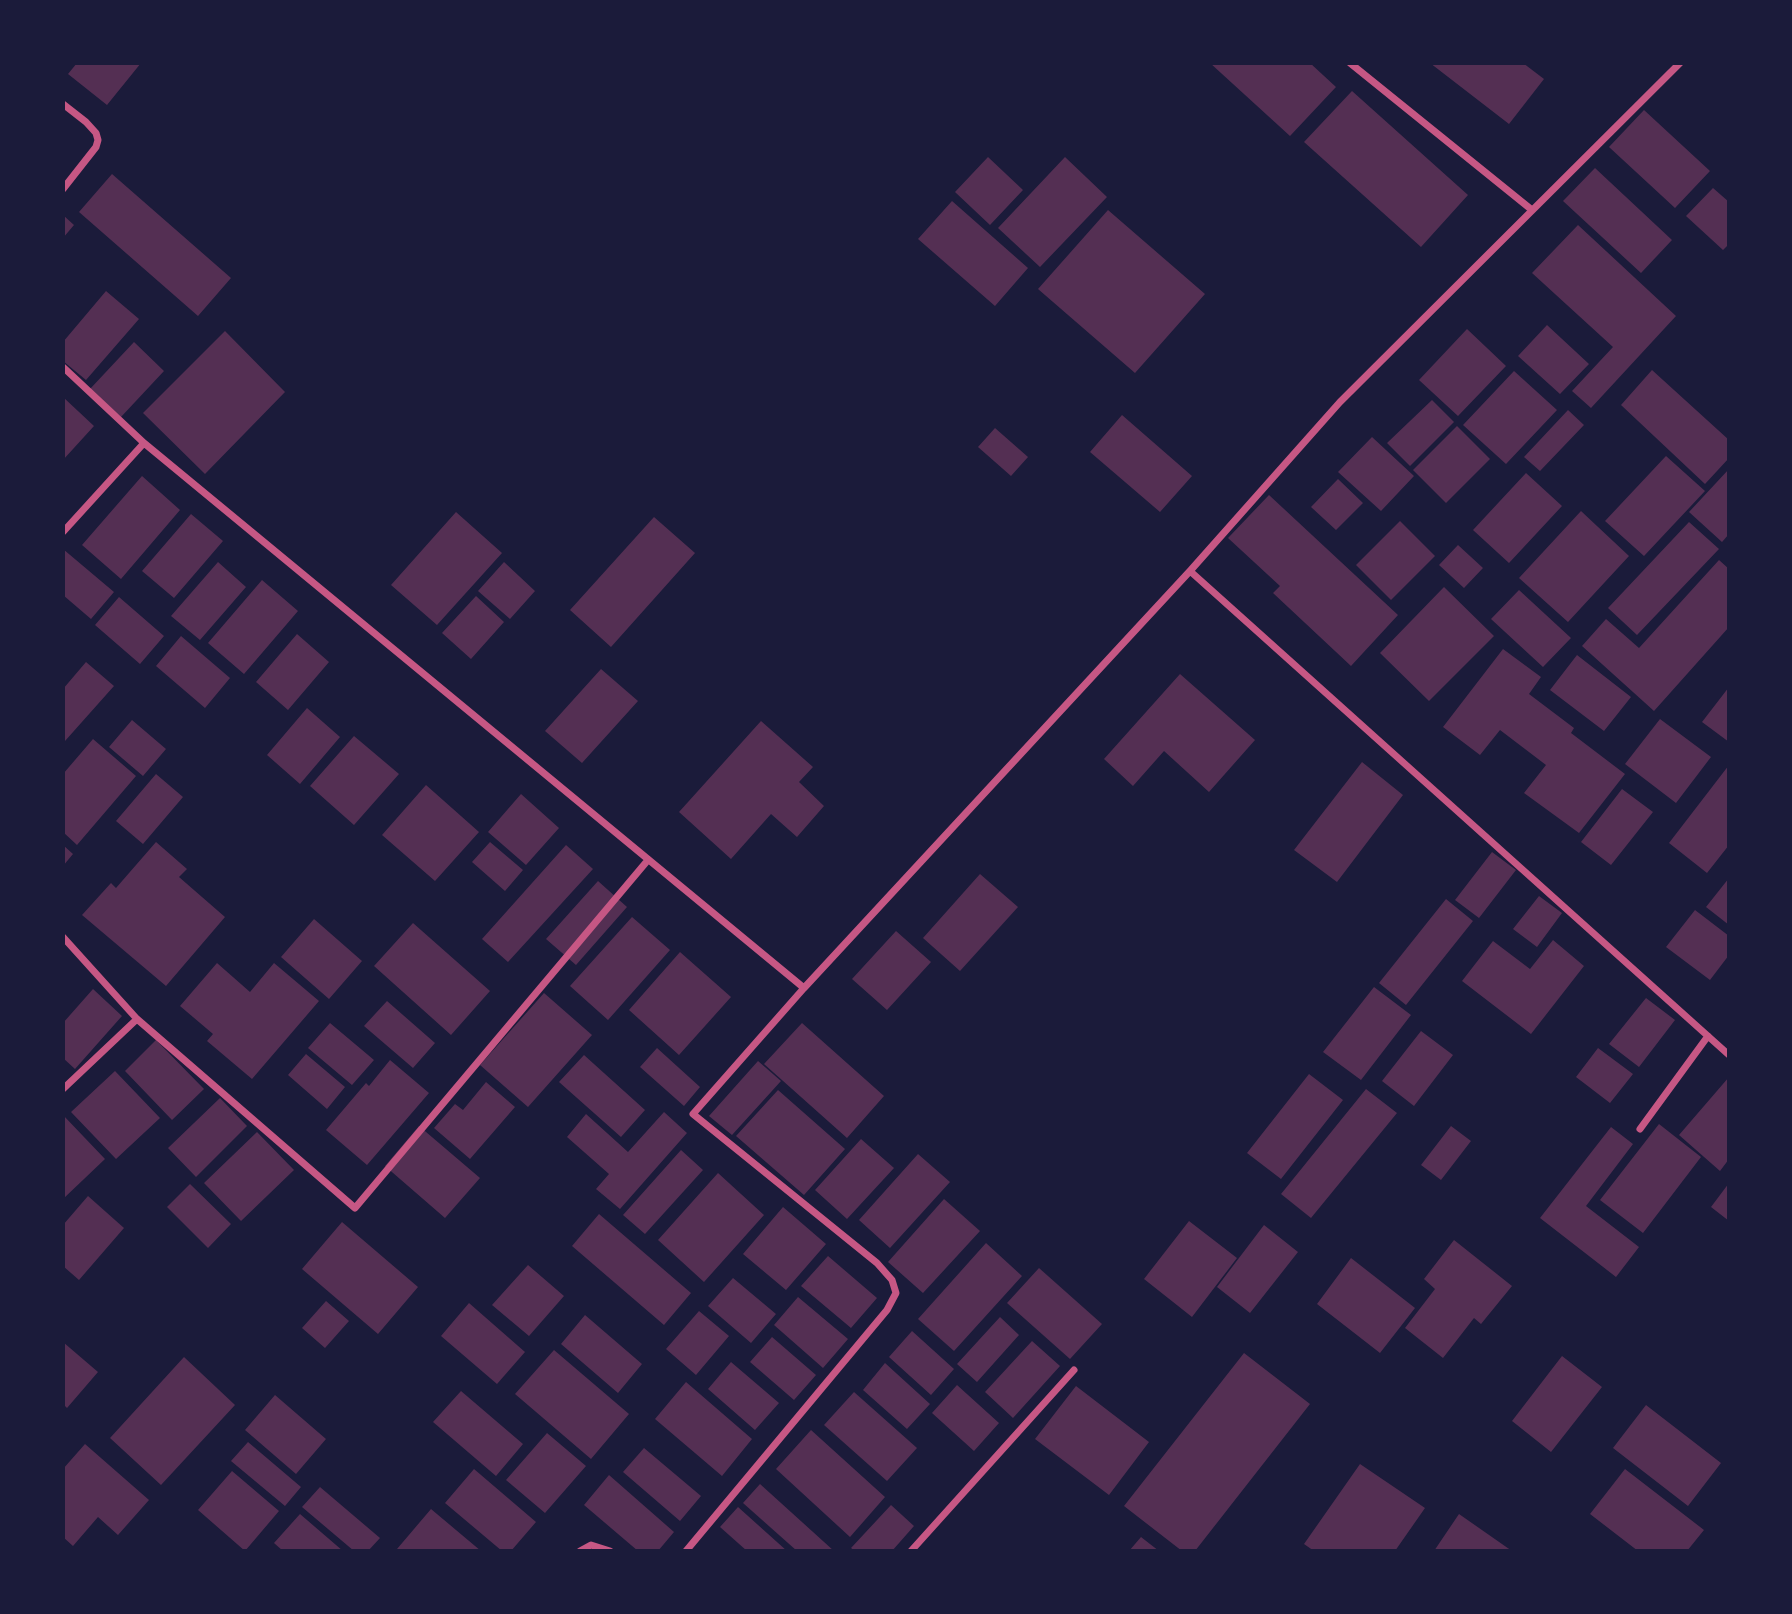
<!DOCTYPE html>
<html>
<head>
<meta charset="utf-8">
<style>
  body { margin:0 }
  #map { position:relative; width:1792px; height:1614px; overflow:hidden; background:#1b1b3a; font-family:"Titillium Web",sans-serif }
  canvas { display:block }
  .frame { position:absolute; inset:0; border:65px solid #1b1b3a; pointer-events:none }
</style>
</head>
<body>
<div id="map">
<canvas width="1792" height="1614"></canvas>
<div class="frame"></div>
</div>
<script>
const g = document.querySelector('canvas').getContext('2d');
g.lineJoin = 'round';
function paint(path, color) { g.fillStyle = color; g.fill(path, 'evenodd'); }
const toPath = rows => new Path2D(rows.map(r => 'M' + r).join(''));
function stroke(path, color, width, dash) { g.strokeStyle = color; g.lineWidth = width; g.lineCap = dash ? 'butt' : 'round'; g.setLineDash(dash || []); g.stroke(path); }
paint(toPath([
  [77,63,141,63,107,105,68,74],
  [1210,63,1310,63,1336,87,1290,136],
  [1430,63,1523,63,1544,79,1509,124],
  [1352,91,1468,195,1421,247,1304,142],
  [1644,110,1710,171,1675,208,1609,147],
  [988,157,1023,190,990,225,955,192],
  [1065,157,1107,197,1040,267,998,228],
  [1595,168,1672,240,1641,273,1563,201],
  [112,174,231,278,198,316,79,212],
  [1713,188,1729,202,1729,244,1723,250,1686,216],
  [952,201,1028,268,995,306,918,239],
  [1108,210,1205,294,1135,373,1038,289],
  [63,215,74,225,63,238],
  [1578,225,1676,316,1591,408,1572,391,1613,347,1532,273],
  [106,291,139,319,86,380,63,361,63,342],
  [1547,325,1589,364,1560,394,1518,356],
  [1467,329,1506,366,1458,416,1419,380],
  [225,331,285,392,205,474,143,413],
  [134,342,164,371,121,417,90,389],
  [1652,370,1729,440,1729,458,1705,484,1621,405],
  [1514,371,1557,410,1506,464,1463,425],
  [63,397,94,426,63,460],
  [1432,400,1454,422,1410,466,1387,443],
  [1568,410,1584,425,1540,471,1524,457],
  [1122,415,1192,476,1160,512,1090,452],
  [1457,426,1490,459,1446,503,1413,470],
  [995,428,1028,457,1011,476,978,447],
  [1372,437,1414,476,1381,511,1338,472],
  [1666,456,1705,491,1644,556,1605,521],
  [1729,469,1729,534,1722,542,1689,512],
  [1526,473,1562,506,1509,563,1473,530],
  [142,476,180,510,121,579,82,545],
  [1338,479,1363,503,1336,530,1311,507],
  [1269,495,1398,615,1351,666,1273,593,1280,586,1228,538],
  [1581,511,1629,556,1568,622,1519,578],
  [456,512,502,553,437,625,391,585],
  [191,514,223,541,174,598,142,571],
  [654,517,695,553,611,647,570,610],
  [1400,521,1435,556,1391,600,1356,565],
  [1689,522,1719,549,1637,635,1608,608],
  [1458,545,1483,568,1464,588,1439,565],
  [63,549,114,592,91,619,63,595],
  [1719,560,1729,569,1729,627,1654,711,1582,646,1606,619,1639,648],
  [218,562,246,587,200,640,171,616],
  [504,562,535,591,510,619,478,591],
  [262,580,298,611,244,674,208,643],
  [1444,587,1494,636,1429,701,1380,653],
  [1519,590,1571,638,1543,667,1491,619],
  [476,596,504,622,471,659,442,633],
  [119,597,164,636,140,664,95,625],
  [297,634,329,662,288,710,256,682],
  [181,636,230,678,205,708,156,666],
  [1503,649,1541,677,1529,694,1574,728,1571,733,1625,774,1579,833,1524,793,1546,765,1500,730,1480,755,1443,727],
  [1577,655,1631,697,1604,731,1550,690],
  [86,662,114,686,65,741,63,739,63,689],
  [601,669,638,701,582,763,545,731],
  [1180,674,1255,740,1209,792,1164,751,1133,786,1104,759],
  [1729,687,1729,742,1702,722],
  [307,708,340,737,300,784,267,755],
  [1660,719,1711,757,1676,803,1625,764],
  [132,720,166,749,143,776,109,747],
  [761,721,813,767,799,782,824,806,797,837,771,814,731,859,679,812],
  [354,736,399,774,354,825,310,786],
  [93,739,136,776,77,845,63,832,63,774],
  [1362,762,1403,795,1337,882,1294,850],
  [1729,765,1729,845,1707,873,1669,843],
  [156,774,183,797,143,844,116,821],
  [426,785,479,832,435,881,382,835],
  [1622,789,1653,812,1611,865,1581,842],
  [521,794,559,828,526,865,488,832],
  [156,842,187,869,179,877,225,917,166,986,82,915,111,883,116,888],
  [490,842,523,870,505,891,472,862],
  [63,845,73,854,63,866],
  [566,845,593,869,508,962,482,939],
  [1492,852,1516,870,1479,918,1455,900],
  [980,874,1018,907,960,971,923,938],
  [1729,878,1729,925,1706,907],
  [598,881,627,907,576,965,546,939],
  [1539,896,1562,913,1537,947,1513,929],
  [1446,899,1473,921,1406,1005,1379,983],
  [1695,910,1729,936,1729,955,1710,980,1666,947],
  [632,917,670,950,608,1020,570,986],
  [314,919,362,961,329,999,281,957],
  [413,923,490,991,451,1035,374,966],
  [896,931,931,962,887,1010,852,979],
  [1553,940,1584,966,1531,1034,1462,981,1493,941,1530,969],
  [680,952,731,997,679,1055,629,1010],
  [217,963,250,992,274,963,319,1001,252,1079,207,1041,213,1034,180,1006],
  [1374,987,1411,1015,1361,1080,1323,1052],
  [93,989,122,1016,75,1069,63,1058,63,1023],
  [544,993,592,1035,528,1107,480,1065],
  [1646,998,1675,1020,1639,1067,1609,1044],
  [387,1001,435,1043,413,1068,364,1026],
  [330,1023,374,1060,352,1085,308,1048],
  [802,1023,884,1096,847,1138,764,1064],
  [1421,1031,1453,1055,1414,1106,1382,1081],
  [156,1040,204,1089,172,1120,125,1071],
  [657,1048,700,1087,684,1106,640,1067],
  [1598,1048,1633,1074,1610,1103,1576,1077],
  [306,1054,345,1087,327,1109,288,1075],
  [584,1055,645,1110,621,1137,559,1082],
  [390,1060,429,1093,367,1165,326,1130,366,1083,369,1086],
  [758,1061,781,1081,732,1135,709,1116],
  [115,1071,160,1118,116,1159,71,1112],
  [1309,1074,1343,1100,1281,1179,1247,1153],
  [1729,1077,1729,1159,1720,1171,1679,1135],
  [486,1082,515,1107,470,1159,434,1128,455,1104,463,1110],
  [1366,1089,1397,1113,1311,1218,1281,1194],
  [778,1090,845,1149,804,1195,736,1136],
  [220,1098,247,1126,196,1177,168,1148],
  [664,1112,687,1133,620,1209,596,1189,609,1174,567,1137,586,1114,628,1152],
  [63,1115,105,1159,63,1199],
  [1659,1124,1701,1157,1643,1233,1600,1200],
  [419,1126,480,1178,445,1218,385,1166],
  [1451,1126,1471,1141,1441,1180,1421,1165],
  [1611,1127,1633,1144,1586,1206,1639,1247,1616,1277,1540,1218],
  [257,1132,294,1170,241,1221,204,1183],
  [861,1139,894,1168,847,1219,815,1190],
  [681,1150,703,1170,645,1234,623,1215],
  [918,1154,950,1182,890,1248,859,1220],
  [718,1173,764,1215,704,1282,658,1240],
  [1729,1183,1729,1221,1711,1207],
  [190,1184,231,1224,208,1248,167,1207],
  [88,1196,124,1228,79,1280,63,1266,63,1225],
  [944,1199,980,1231,923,1293,888,1262],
  [783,1207,826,1244,786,1290,743,1254],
  [599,1214,691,1293,664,1325,572,1246],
  [1189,1221,1237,1258,1192,1317,1144,1279],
  [342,1222,418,1287,378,1334,302,1269],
  [1264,1225,1298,1252,1250,1313,1217,1287],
  [1454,1240,1512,1286,1481,1324,1474,1318,1443,1358,1405,1328,1435,1289,1424,1279],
  [986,1243,1022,1276,954,1351,918,1319],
  [828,1256,877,1298,851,1328,801,1286],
  [1351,1258,1415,1308,1380,1353,1317,1304],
  [528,1265,564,1296,529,1336,492,1305],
  [1039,1268,1102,1324,1070,1359,1007,1303],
  [733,1278,776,1314,751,1343,708,1306],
  [798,1297,848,1339,823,1368,774,1325],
  [326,1301,349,1321,325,1348,302,1328],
  [469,1303,525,1352,497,1384,441,1336],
  [699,1311,729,1336,696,1375,666,1349],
  [585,1315,642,1364,618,1393,561,1344],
  [1000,1317,1019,1335,977,1382,957,1364],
  [912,1331,954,1369,931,1395,889,1357],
  [772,1337,816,1375,794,1400,750,1362],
  [1032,1341,1060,1366,1013,1418,985,1392],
  [63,1342,98,1372,67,1408,63,1404],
  [554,1350,629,1414,591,1459,515,1394],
  [1244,1353,1310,1404,1195,1551,1182,1551,1124,1506],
  [1562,1356,1602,1387,1551,1452,1512,1421],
  [184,1357,235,1405,161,1485,110,1438],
  [731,1362,779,1403,755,1430,708,1389],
  [885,1363,930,1404,907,1429,863,1390],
  [686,1382,752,1439,722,1476,655,1419],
  [957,1385,999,1423,974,1451,932,1413],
  [1076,1386,1149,1442,1109,1495,1035,1439],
  [461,1391,523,1444,496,1476,433,1422],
  [854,1392,917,1448,887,1481,824,1425],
  [275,1395,326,1439,296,1474,245,1430],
  [1646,1405,1721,1463,1688,1506,1613,1448],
  [811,1430,885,1497,850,1537,776,1469],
  [547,1433,586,1466,545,1513,506,1480],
  [248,1442,301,1487,285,1506,231,1461],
  [85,1444,149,1500,118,1535,98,1517,73,1546,63,1537,63,1469],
  [644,1448,701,1496,680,1521,623,1472],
  [1360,1464,1425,1508,1395,1551,1314,1551,1304,1544],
  [474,1469,536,1522,511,1551,502,1551,445,1503],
  [1625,1469,1704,1530,1687,1551,1638,1551,1590,1514],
  [232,1471,279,1511,245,1551,198,1510],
  [609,1475,674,1532,658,1551,638,1551,584,1505],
  [760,1484,834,1551,797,1551,743,1503],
  [320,1487,380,1538,368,1551,354,1551,302,1507],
  [891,1505,914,1526,892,1551,855,1551,851,1548],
  [738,1507,787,1551,747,1551,720,1527],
  [431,1509,481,1551,399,1551,397,1549],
  [300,1514,343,1551,283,1551,274,1543],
  [1459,1514,1512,1551,1434,1551],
  [1141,1537,1159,1551,1129,1551]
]), '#542f53');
stroke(toPath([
  [1350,63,1532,210],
  [63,104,86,122,96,133,98,140,96,147,63,189],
  [63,367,144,443],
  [63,532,144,443,804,988,1190,571,1340,402,1680,63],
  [1190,571,1729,1055],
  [63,937,137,1019,355,1208,648,860],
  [63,1089,137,1019],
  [1640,1129,1708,1036],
  [580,1551,591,1545,610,1551],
  [686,1551,887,1310,896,1293,892,1280,877,1263,693,1114,804,988],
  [911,1551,1074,1370]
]), '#c65784', 7);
</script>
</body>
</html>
